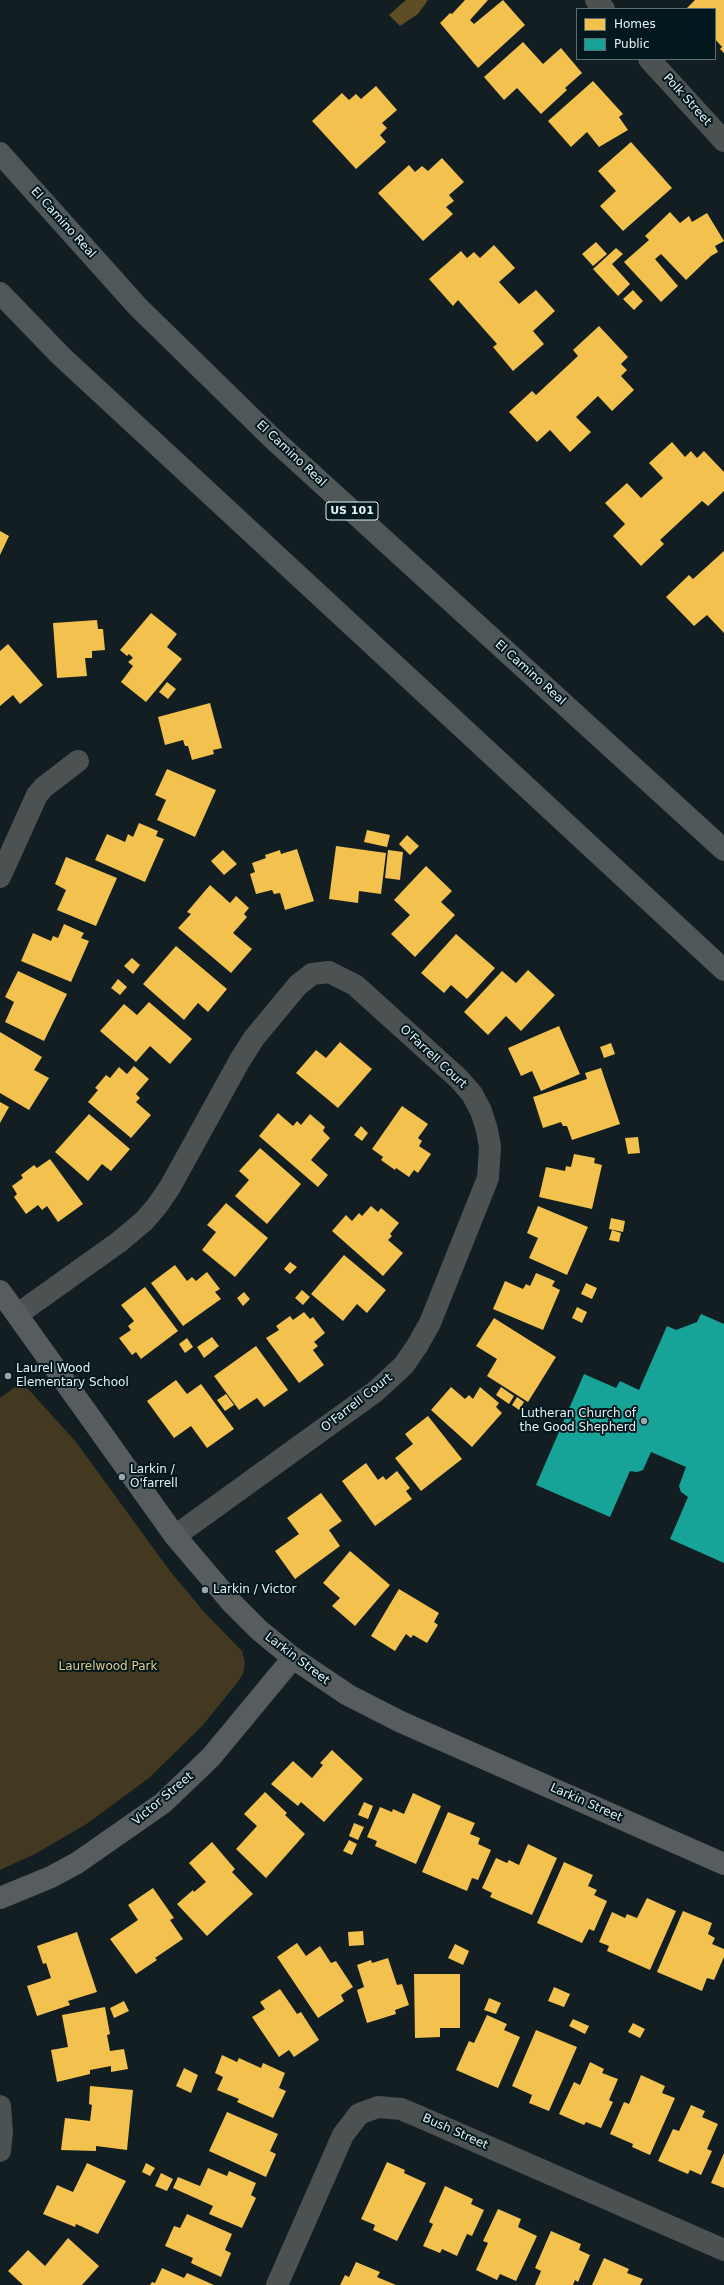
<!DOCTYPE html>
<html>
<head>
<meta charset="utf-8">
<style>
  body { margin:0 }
  #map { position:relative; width:724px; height:2285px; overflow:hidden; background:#121e21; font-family:"DejaVu Sans",sans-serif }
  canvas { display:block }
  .legend { position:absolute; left:576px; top:8px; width:140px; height:52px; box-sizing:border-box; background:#03181d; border:1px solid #5d6f74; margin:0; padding:5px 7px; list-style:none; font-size:12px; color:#e5f2f6 }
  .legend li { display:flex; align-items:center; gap:8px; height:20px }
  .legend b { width:20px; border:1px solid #5d6f74 }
</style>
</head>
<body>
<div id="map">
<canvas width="724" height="2285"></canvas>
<ul class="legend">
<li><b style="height:11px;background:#f2c14e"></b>Homes</li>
<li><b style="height:11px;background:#17a398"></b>Public</li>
</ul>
</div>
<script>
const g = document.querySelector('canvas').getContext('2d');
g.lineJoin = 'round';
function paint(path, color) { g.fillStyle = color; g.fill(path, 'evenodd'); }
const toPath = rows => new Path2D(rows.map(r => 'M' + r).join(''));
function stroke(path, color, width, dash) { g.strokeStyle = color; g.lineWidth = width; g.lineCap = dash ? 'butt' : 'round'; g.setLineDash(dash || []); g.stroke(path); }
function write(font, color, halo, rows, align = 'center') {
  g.font = font + ' "DejaVu Sans",sans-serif'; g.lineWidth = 4; g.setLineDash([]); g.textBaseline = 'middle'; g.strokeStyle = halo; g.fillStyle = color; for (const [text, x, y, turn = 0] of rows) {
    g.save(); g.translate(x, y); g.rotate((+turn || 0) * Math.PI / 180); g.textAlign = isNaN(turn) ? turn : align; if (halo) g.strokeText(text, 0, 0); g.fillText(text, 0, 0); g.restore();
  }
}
paint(toPath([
  [22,1382,76,1442,170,1571,205,1613,242,1651,245,1663,243,1674,238,1682,202,1726,149,1778,85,1825,35,1854,0,1870,0,1398]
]), '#423920');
paint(toPath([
  [406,0,428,0,418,14,400,26,389,15]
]), '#5e4d25');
paint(toPath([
  [465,0,488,0,470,20,474,24,503,0,525,25,478,68,440,23,450,13,452,14],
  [695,0,724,0,724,53,720,49,722,47,715,39,715,9,688,9,687,8],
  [523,42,543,64,561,48,582,73,565,88,567,90,541,114,517,88,504,100,484,77],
  [593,81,623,114,619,117,628,130,599,147,587,132,571,147,548,121],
  [376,86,397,110,382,123,387,128,380,135,386,142,356,169,312,121,342,93,349,100,356,94,361,99],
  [631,142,672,188,623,231,600,206,616,191,598,171],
  [442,158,464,182,449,195,454,201,446,207,453,214,423,241,378,193,409,165,415,172,422,166,428,171],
  [670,212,680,223,689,216,692,222,707,213,724,241,715,246,718,252,711,256,686,280,661,254,655,259,678,286,661,302,624,262,649,240,645,236],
  [596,242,607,254,593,266,582,254],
  [494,245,515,268,499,282,519,304,536,290,555,311,533,331,544,344,513,371,493,347,497,344,458,300,453,306,429,279,461,251,467,258,474,252,480,258],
  [616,248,623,254,612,264,630,284,618,296,593,269],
  [633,290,643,301,634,310,623,299],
  [599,326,628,357,621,364,627,370,621,376,634,390,612,411,598,396,576,417,591,432,570,452,550,430,537,442,509,412,532,391,536,395,578,356,573,350],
  [672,442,685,457,691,451,697,458,704,451,724,472,724,491,708,506,702,501,660,540,664,544,641,566,613,536,625,524,605,503,627,483,641,498,663,478,649,463],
  [0,531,9,536,0,555],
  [724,551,724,633,707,615,694,626,666,597,689,575,693,579],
  [151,613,177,634,167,647,182,659,146,702,121,682,133,666,128,662,133,658,129,654,127,656,120,650],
  [97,620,98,629,103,629,105,650,92,651,92,658,85,658,87,676,57,678,53,623],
  [8,644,43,685,20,704,13,695,0,706,0,651],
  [167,682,176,689,168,699,159,692],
  [210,703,222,748,213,750,214,754,192,760,188,746,185,746,183,740,165,745,158,717],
  [167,769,216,790,195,837,157,820,166,800,155,795],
  [139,823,158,831,156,836,164,839,145,882,95,860,107,834,125,842,128,834,133,837],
  [367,830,390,835,387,847,364,842],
  [407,835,419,846,410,855,399,844],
  [336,846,386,853,381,894,359,891,358,903,329,899],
  [297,849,314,901,285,910,280,893,274,894,272,890,256,894,250,874,255,872,252,863,266,858,265,855,280,850,281,854],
  [223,850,237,864,224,875,211,861],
  [388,850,403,852,400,880,385,878],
  [66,857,117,878,96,926,57,910,66,890,55,884],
  [426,866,452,891,441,902,455,915,415,957,391,934,410,915,394,900],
  [210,885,230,903,236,896,249,908,244,914,247,917,233,933,252,949,231,973,178,928,191,914,187,912],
  [64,924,84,933,81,938,89,941,71,982,21,961,33,933,51,941,53,936,58,938],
  [456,934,495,968,467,999,451,985,444,993,421,973],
  [176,946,227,989,208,1012,198,1003,184,1020,143,984],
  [132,958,140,965,133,974,124,966],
  [528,970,555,995,521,1031,506,1016,488,1035,464,1012,502,971,516,983],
  [18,971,67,994,44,1041,5,1022,14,1002,5,997],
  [118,979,127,987,120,995,111,988],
  [149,1002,192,1039,170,1064,150,1046,136,1062,100,1031,124,1004,137,1015],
  [559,1026,580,1074,541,1091,532,1071,521,1076,508,1048],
  [0,1032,42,1057,34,1070,49,1078,29,1110,0,1093],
  [340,1042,372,1069,338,1108,296,1073,316,1050,326,1058],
  [611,1043,615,1054,604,1058,600,1047],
  [134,1066,149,1079,136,1094,140,1098,136,1102,151,1115,131,1138,88,1102,98,1090,95,1088,106,1075,110,1078,119,1067,127,1074],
  [601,1068,620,1124,572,1140,567,1126,563,1126,561,1122,543,1128,533,1097,587,1079,585,1073],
  [0,1102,9,1107,0,1123],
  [402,1106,428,1124,418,1138,422,1141,419,1146,431,1154,418,1173,414,1170,409,1177,396,1168,395,1170,381,1160,383,1157,372,1149],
  [278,1113,293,1126,297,1121,301,1125,310,1114,325,1127,323,1131,330,1138,311,1160,328,1175,318,1187,259,1136],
  [89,1114,130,1149,111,1171,102,1164,88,1181,55,1152],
  [361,1126,368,1133,362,1141,354,1135],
  [638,1137,640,1153,628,1154,625,1138],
  [260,1148,301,1184,267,1224,235,1196,249,1180,239,1171],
  [574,1154,595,1158,594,1163,602,1165,592,1209,539,1197,546,1167,565,1171,566,1166,571,1167],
  [50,1159,83,1204,58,1222,47,1206,42,1210,38,1205,26,1214,14,1197,17,1194,12,1186,23,1178,21,1175,34,1165,37,1168],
  [226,1203,268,1238,235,1277,202,1250,216,1232,207,1225],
  [371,1206,378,1212,381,1208,399,1223,390,1234,392,1236,388,1240,403,1253,383,1276,332,1231,346,1215,352,1221,359,1213,362,1216],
  [538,1206,588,1227,567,1275,529,1258,538,1238,527,1233],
  [611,1218,625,1221,623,1232,609,1229],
  [612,1230,621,1233,619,1242,609,1240],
  [344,1255,386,1290,367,1313,357,1304,343,1321,311,1294],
  [290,1262,297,1267,290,1274,284,1269],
  [175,1265,187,1281,192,1277,196,1281,207,1272,220,1289,215,1292,221,1299,183,1326,151,1283],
  [536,1273,555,1281,552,1286,560,1290,543,1330,493,1309,505,1281,523,1289,526,1284,530,1286],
  [586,1283,597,1288,592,1299,581,1294],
  [145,1287,178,1331,141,1359,136,1352,132,1355,119,1338,131,1330,128,1326,134,1321,121,1305],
  [302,1290,310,1297,303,1305,295,1298],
  [244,1292,250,1299,243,1306,237,1298],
  [577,1307,587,1312,582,1323,572,1318],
  [304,1312,310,1319,313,1317,325,1333,314,1342,318,1346,313,1350,324,1365,299,1383,266,1338,279,1330,276,1326,290,1316,293,1320],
  [494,1318,556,1357,528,1402,487,1376,497,1359,476,1346],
  [212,1337,219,1346,204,1358,197,1347],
  [187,1338,193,1347,185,1353,179,1344],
  [256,1346,288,1390,264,1407,257,1398,239,1410,214,1376],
  [176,1380,187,1394,201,1384,234,1429,207,1448,191,1426,174,1438,147,1401],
  [451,1387,465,1399,469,1395,473,1399,480,1387,499,1403,496,1407,502,1413,472,1447,431,1410],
  [501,1387,514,1396,509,1404,496,1395],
  [226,1394,234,1405,225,1411,217,1400],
  [517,1397,524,1402,519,1410,512,1405],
  [428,1416,462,1459,421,1491,395,1458,413,1444,405,1434],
  [366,1463,378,1480,383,1476,386,1480,397,1471,410,1488,406,1491,412,1499,375,1526,342,1481],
  [321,1493,342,1521,329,1530,340,1546,295,1579,275,1551,299,1534,287,1518],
  [350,1551,390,1585,355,1626,332,1606,340,1598,323,1583],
  [399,1589,439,1613,434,1622,438,1625,427,1643,413,1635,411,1638,406,1634,395,1651,371,1636],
  [332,1750,363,1779,324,1822,301,1802,298,1806,271,1784,293,1761,312,1778,323,1765,320,1763],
  [265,1792,287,1813,285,1815,305,1834,266,1878,236,1849,257,1826,244,1814],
  [413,1793,441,1806,416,1864,375,1846,377,1841,367,1837,380,1807,392,1812,393,1809,404,1814],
  [364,1802,373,1806,368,1819,358,1815],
  [448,1812,475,1823,470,1834,480,1838,478,1844,491,1850,478,1880,472,1878,467,1891,422,1872],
  [354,1823,364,1827,358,1840,349,1836],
  [349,1840,357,1844,352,1855,343,1851],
  [212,1842,235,1869,232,1872,253,1894,207,1936,177,1904,193,1890,194,1892,206,1882,189,1863],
  [528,1844,557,1858,532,1915,490,1897,492,1893,482,1888,496,1858,507,1863,509,1860,519,1865],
  [564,1862,593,1875,588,1886,597,1890,594,1895,607,1901,594,1931,589,1929,582,1943,537,1923],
  [153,1888,174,1918,170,1920,183,1939,155,1958,157,1960,136,1974,110,1939,138,1920,128,1905],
  [647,1898,676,1911,650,1970,607,1951,609,1946,599,1942,612,1912,625,1918,627,1914,637,1918],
  [683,1911,712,1923,708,1934,715,1938,712,1944,724,1949,724,1957,714,1980,707,1978,702,1991,657,1972],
  [363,1931,364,1945,349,1946,348,1932],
  [77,1932,97,1992,68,2001,70,2005,37,2016,27,1986,51,1978,46,1963,43,1964,37,1946],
  [297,1943,306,1956,320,1946,331,1963,336,1961,353,1987,341,1995,344,2001,318,2018,277,1957],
  [455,1944,469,1951,463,1965,448,1958],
  [388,1958,397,1985,402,1984,409,2005,395,2010,396,2014,367,2023,357,1990,364,1987,357,1965,371,1960,372,1963],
  [414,1974,460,1974,460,2028,440,2028,440,2037,415,2038],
  [554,1987,570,1994,564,2007,548,2001],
  [280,1989,297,2014,301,2012,319,2040,294,2057,289,2050,279,2057,252,2017,265,2009,260,2002],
  [489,1998,501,2003,496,2014,484,2010],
  [124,2001,129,2011,114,2018,110,2008],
  [105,2007,110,2034,107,2035,110,2051,124,2049,128,2069,111,2072,111,2066,90,2070,90,2074,57,2082,51,2050,68,2047,62,2015],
  [487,2015,507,2024,504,2030,520,2037,498,2088,456,2070,469,2041,474,2043],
  [573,2019,589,2026,585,2034,569,2026],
  [633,2023,645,2029,640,2038,628,2032],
  [536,2030,577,2047,549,2111,529,2103,532,2095,512,2086],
  [222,2055,237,2062,239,2058,261,2068,263,2063,285,2073,279,2088,286,2091,273,2118,237,2102,239,2099,217,2090,223,2077,215,2073],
  [590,2062,604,2069,602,2073,618,2079,609,2100,613,2102,601,2128,586,2122,584,2125,559,2114,574,2082,580,2085],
  [184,2068,198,2075,191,2093,176,2086],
  [641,2075,665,2086,662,2093,675,2098,650,2155,632,2147,633,2144,610,2134,624,2102,629,2104],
  [90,2086,133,2090,127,2150,96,2146,96,2151,61,2150,65,2118,90,2121,92,2105,89,2104],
  [691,2105,705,2111,702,2117,718,2124,707,2149,712,2151,701,2175,690,2170,688,2174,658,2161,673,2129,679,2131],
  [227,2112,278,2134,270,2151,276,2154,266,2177,209,2151],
  [724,2153,724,2188,711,2183],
  [387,2162,405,2170,404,2173,426,2183,397,2241,373,2230,375,2225,361,2219],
  [87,2163,126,2181,98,2234,76,2224,75,2227,43,2214,57,2185,73,2192],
  [146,2163,155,2168,150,2176,142,2172],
  [208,2168,227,2176,229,2171,256,2183,251,2195,256,2198,242,2228,209,2214,213,2206,173,2188,178,2177,200,2186],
  [161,2173,173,2179,167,2191,155,2186],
  [445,2186,473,2199,471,2204,484,2210,472,2236,467,2234,457,2256,442,2249,440,2253,423,2246,433,2224,429,2222],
  [498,2209,521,2219,518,2227,537,2236,516,2281,500,2274,497,2280,476,2270,488,2243,483,2241],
  [187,2214,232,2234,225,2250,231,2253,221,2277,191,2263,193,2258,165,2246,174,2226,180,2228],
  [551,2231,581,2244,579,2250,590,2255,578,2282,575,2280,573,2285,535,2285,541,2271,535,2268],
  [68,2238,99,2266,82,2285,23,2285,8,2271,28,2250,45,2266],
  [604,2258,629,2269,627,2273,643,2279,640,2285,592,2285],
  [356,2262,380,2272,377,2277,396,2285,340,2285,345,2275,349,2277],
  [162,2268,184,2278,187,2273,214,2285,150,2285,152,2282,155,2283]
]), '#f2c14e');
paint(toPath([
  [701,1314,724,1324,724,1563,670,1539,688,1497,681,1492,679,1486,686,1467,651,1452,643,1470,637,1472,630,1471,610,1517,536,1485,584,1374,616,1388,620,1381,639,1390,667,1326,676,1330,697,1322]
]), '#17a398');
stroke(toPath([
  [596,0,604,9],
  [649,59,724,141],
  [0,877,37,795,44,787,78,761],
  [18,1314,119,1242,144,1221,157,1206,170,1187,240,1060,254,1038,298,985,312,974,329,972,355,985,459,1079,472,1094,481,1111,487,1130,490,1147,488,1178,430,1323,417,1346,404,1365,376,1391,175,1536],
  [0,2106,2,2132,0,2151],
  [277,2285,343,2135,359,2114,378,2107,401,2109,420,2117,724,2250]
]), '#4c5152', 22);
stroke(toPath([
  [0,1291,175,1536,232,1603,259,1630,293,1658,348,1695,401,1722,724,1864],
  [0,1898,51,1877,77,1863,163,1803,211,1757,293,1658]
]), '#575c5e', 22);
stroke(toPath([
  [0,153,138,307,271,437,724,850],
  [0,293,61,356,724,970]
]), '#4f5759', 22);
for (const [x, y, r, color] of [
  [8,1376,4,"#9ba8ab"],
  [644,1421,4,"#9ba8ab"],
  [122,1477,4,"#9ba8ab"],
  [205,1590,4,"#9ba8ab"]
]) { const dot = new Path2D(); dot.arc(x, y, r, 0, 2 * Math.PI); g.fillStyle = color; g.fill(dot); stroke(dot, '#03181d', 1.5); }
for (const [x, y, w] of [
  [352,511,52]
]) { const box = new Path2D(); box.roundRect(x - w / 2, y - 9, w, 18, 3); g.fillStyle = '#03181d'; g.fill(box); stroke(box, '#e5f2f6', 1); }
write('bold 11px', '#e5f2f6', null, [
  ["US 101",352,511]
]);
write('12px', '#e5f2f6', '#03181d', [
  ["Polk Street",687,100,48],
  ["El Camino Real",63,223,48],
  ["El Camino Real",291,454,43],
  ["El Camino Real",530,673,42],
  ["O'Farrell Court",433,1057,43],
  ["O'Farrell Court",357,1403,-38],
  ["Larkin Street",297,1659,37],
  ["Victor Street",163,1799,-40],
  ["Larkin Street",586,1803,24],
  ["Bush Street",455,2132,24]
]);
write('12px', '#e5f2f6', '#03181d', [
  ["Laurel Wood",16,1369],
  ["Elementary School",16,1383],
  ["Lutheran Church of",636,1414,"right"],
  ["the Good Shepherd",636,1428,"right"],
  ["Larkin /",130,1470],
  ["O'farrell",130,1484],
  ["Larkin / Victor",213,1590]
], 'left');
write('12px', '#e9c981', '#03181d', [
  ["Laurelwood Park",108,1667]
]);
</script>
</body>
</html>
